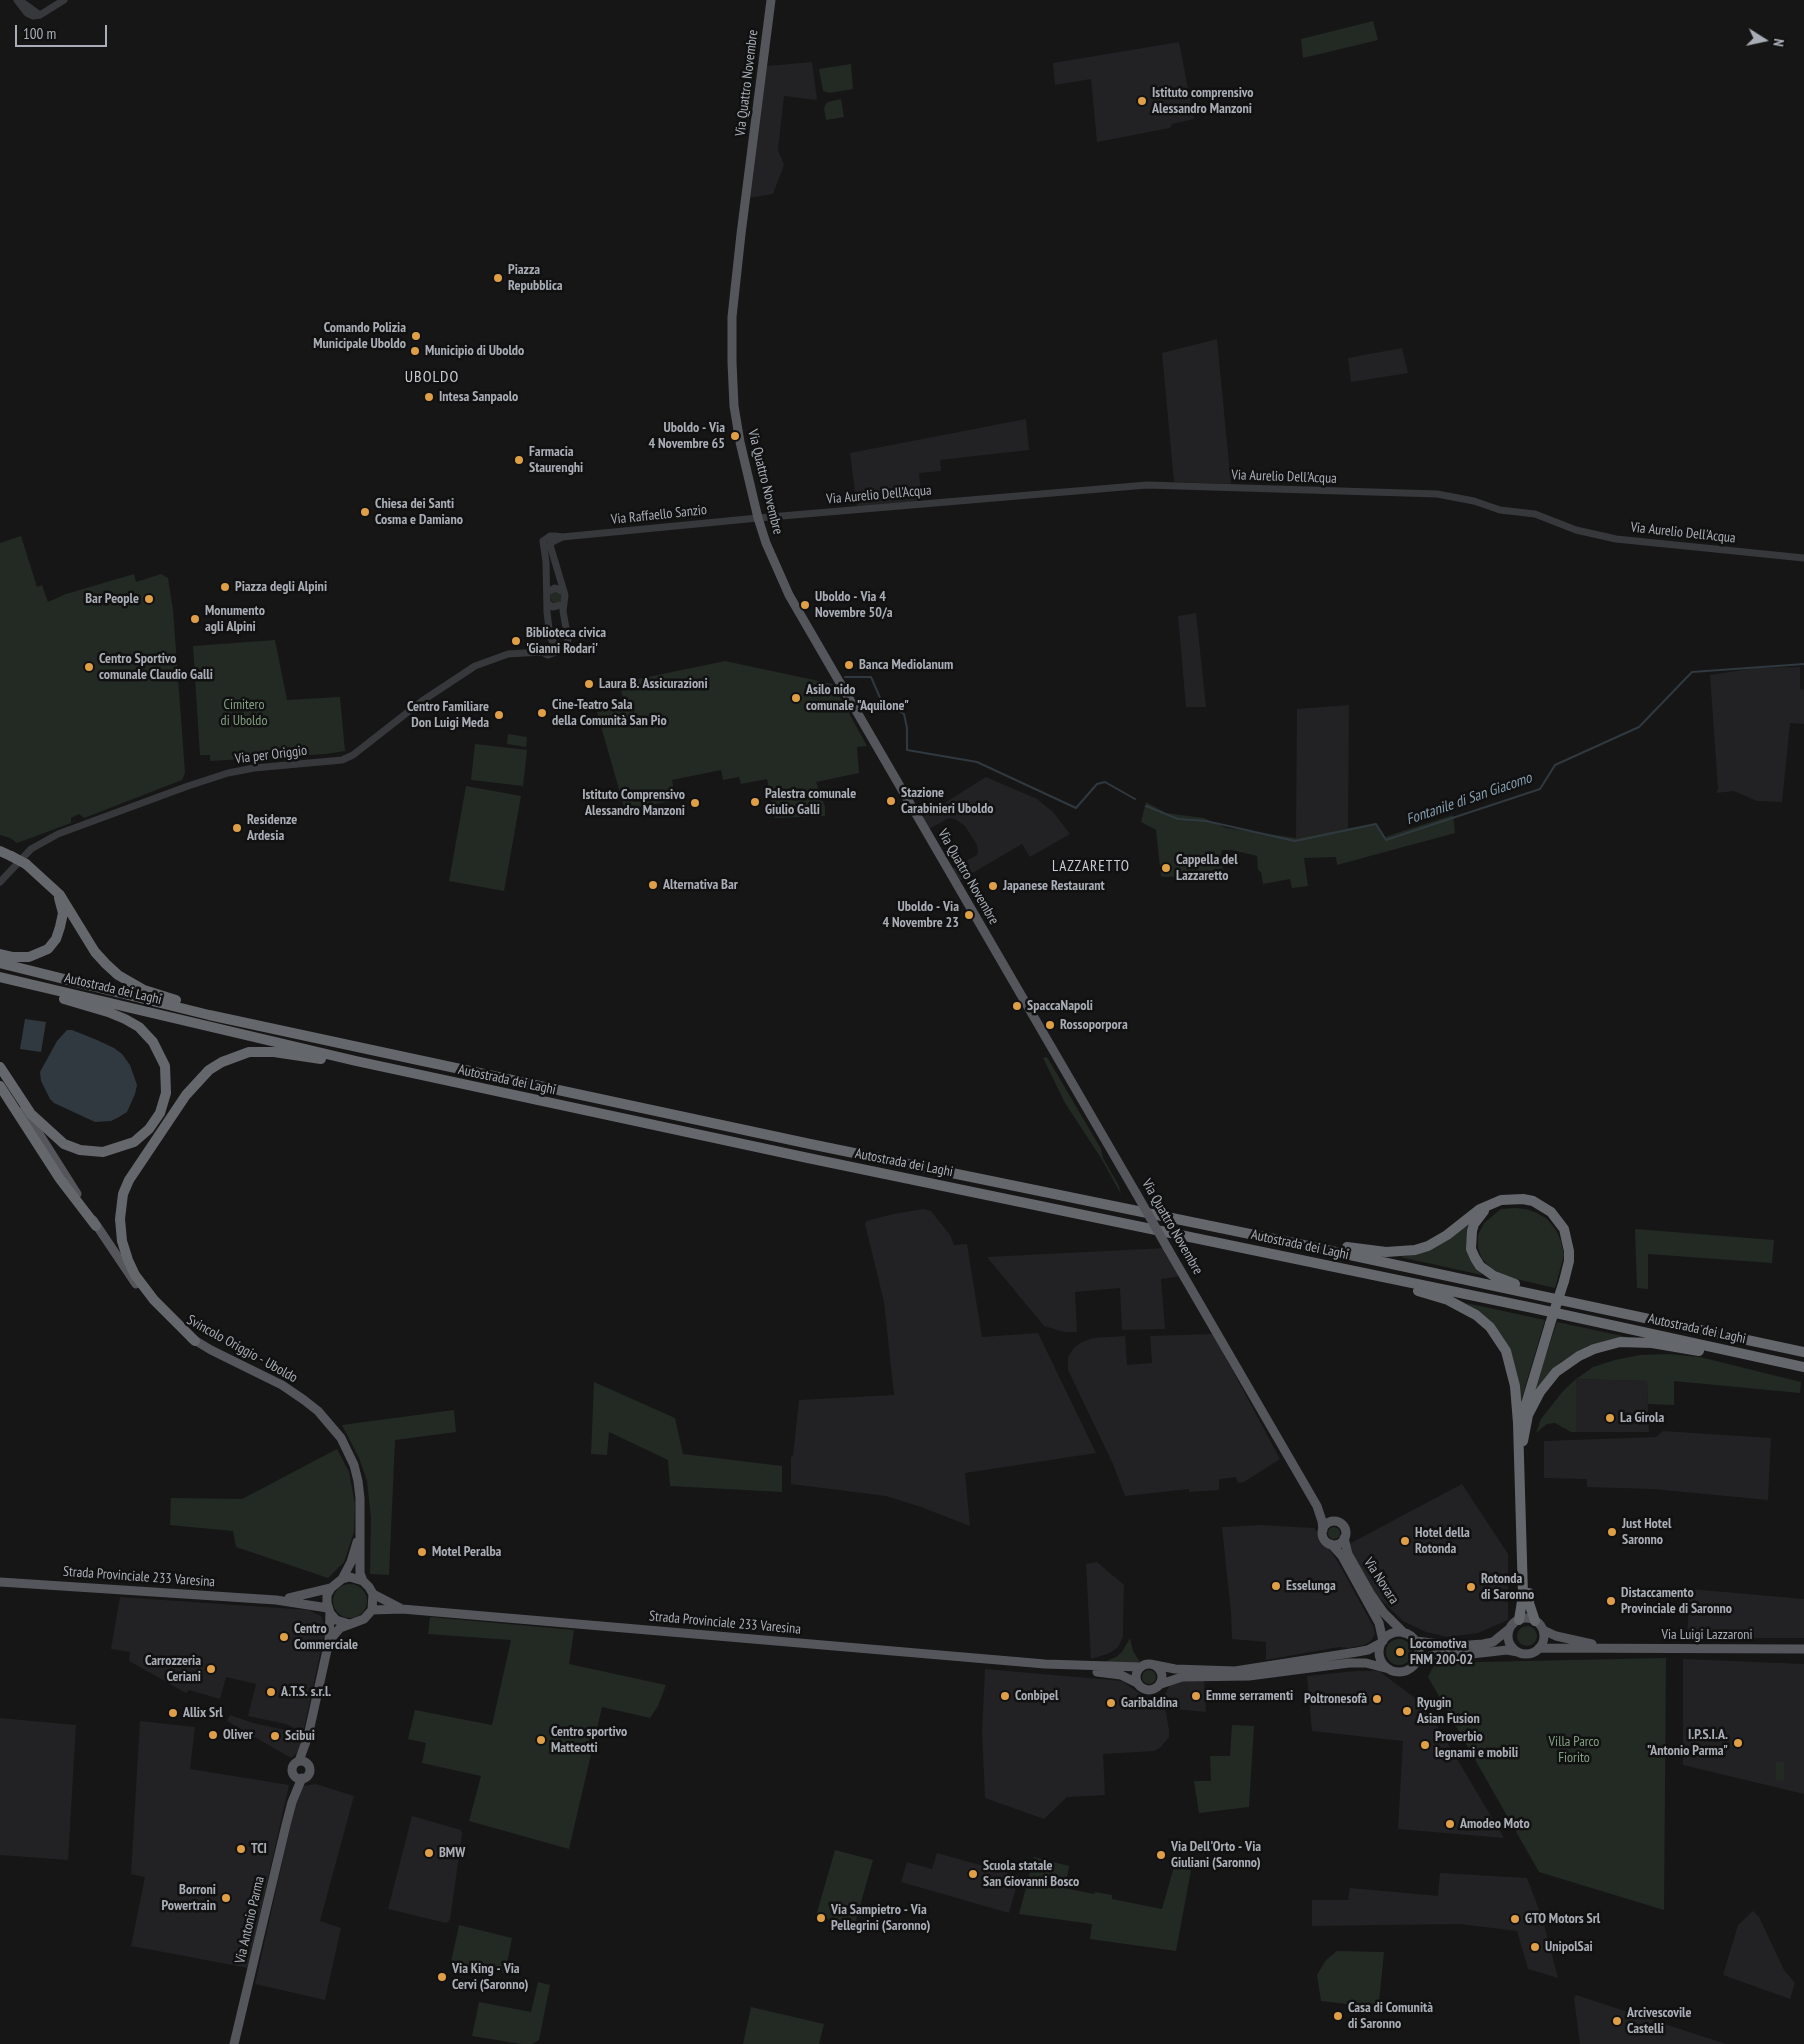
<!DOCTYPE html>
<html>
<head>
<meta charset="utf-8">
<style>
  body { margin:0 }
  #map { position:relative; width:1804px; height:2044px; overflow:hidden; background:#161617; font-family:"PT Sans Narrow",sans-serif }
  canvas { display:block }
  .north { position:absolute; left:1739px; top:15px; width:50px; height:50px; -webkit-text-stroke:4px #111112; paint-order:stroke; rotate:100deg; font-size:14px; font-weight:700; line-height:20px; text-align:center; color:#a9aeb6 }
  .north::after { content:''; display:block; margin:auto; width:18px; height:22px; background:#a9aeb6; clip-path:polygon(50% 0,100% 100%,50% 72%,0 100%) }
  .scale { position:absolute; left:15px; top:25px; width:92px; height:22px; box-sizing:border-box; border:2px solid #a9aeb6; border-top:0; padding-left:6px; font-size:15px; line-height:18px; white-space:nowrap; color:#a9aeb6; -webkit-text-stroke:4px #111112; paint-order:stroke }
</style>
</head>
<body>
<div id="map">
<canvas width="1804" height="2044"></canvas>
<div class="north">N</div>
<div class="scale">100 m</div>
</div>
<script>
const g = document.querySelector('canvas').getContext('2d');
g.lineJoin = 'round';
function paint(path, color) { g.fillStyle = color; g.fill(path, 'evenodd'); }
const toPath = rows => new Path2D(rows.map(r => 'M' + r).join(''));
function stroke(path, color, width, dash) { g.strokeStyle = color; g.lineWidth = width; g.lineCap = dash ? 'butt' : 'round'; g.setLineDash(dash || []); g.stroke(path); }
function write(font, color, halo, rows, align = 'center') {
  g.font = font + ' "PT Sans Narrow",sans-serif'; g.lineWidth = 5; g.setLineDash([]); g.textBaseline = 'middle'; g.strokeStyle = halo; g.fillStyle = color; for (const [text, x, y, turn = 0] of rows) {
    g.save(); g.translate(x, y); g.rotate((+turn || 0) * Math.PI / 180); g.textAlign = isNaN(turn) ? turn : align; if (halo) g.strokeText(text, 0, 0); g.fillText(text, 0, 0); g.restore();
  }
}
paint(toPath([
  [1179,42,1194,119,1172,124,1170,128,1097,142,1091,79,1055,85,1053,63],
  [812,62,817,100,784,96,778,150,784,165,773,194,749,198,767,66],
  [1217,339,1231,484,1174,482,1162,353],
  [1402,348,1408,373,1351,382,1348,358],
  [1026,419,1029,450,940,460,941,471,919,473,922,503,857,508,850,453],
  [1196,613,1206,707,1186,707,1178,616],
  [1800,667,1800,689,1804,690,1804,724,1790,723,1782,802,1757,801,1734,791,1716,793,1718,789,1710,675,1756,668],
  [1349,705,1348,829,1296,838,1297,709],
  [986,777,1037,799,1053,812,1070,834,1030,857,1022,844,959,881,952,869,977,855,978,851,977,845,965,826,955,819,949,818,929,829,922,817],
  [923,1209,931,1211,950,1235,954,1245,967,1244,982,1337,1038,1333,1096,1453,965,1473,970,1526,921,1507,886,1496,791,1484,791,1457,793,1456,799,1400,894,1395,884,1302,865,1224,867,1221,893,1214],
  [1165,1248,1182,1276,1161,1279,1165,1329,1122,1330,1120,1288,1075,1292,1077,1332,1064,1332,1044,1326,987,1257],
  [1213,1334,1280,1459,1244,1482,1238,1483,1236,1477,1219,1479,1219,1490,1189,1492,1189,1489,1125,1496,1113,1464,1068,1370,1068,1357,1074,1348,1082,1342,1093,1338,1125,1336,1127,1365,1152,1363,1150,1336],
  [1576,1379,1647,1381,1649,1432,1576,1432],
  [1663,1431,1771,1438,1768,1500,1653,1489,1587,1487,1587,1479,1544,1478,1544,1441,1656,1437],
  [1462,1484,1508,1554,1508,1620,1478,1633,1448,1637,1426,1632,1403,1621,1368,1587,1349,1544],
  [1261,1525,1314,1528,1338,1562,1373,1626,1375,1634,1371,1641,1365,1645,1348,1648,1339,1647,1266,1660,1266,1642,1232,1639,1231,1613,1222,1527],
  [1097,1562,1124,1585,1123,1622,1123,1637,1118,1647,1110,1653,1091,1659,1086,1564],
  [1690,1589,1804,1599,1804,1638,1687,1638],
  [120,1597,309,1610,321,1616,325,1626,325,1631,304,1729,298,1730,286,1724,248,1716,256,1684,226,1677,220,1699,189,1690,186,1693,129,1661,130,1652,111,1649],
  [1683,1659,1804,1664,1804,1794,1683,1765],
  [985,1669,1122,1681,1147,1699,1162,1699,1171,1683,1177,1680,1204,1681,1206,1712,1165,1708,1169,1730,1169,1737,1161,1747,1154,1751,1103,1754,1105,1795,1067,1797,1044,1819,985,1798,982,1731],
  [1356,1671,1379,1671,1415,1698,1435,1722,1504,1838,1398,1829,1403,1741,1312,1731,1307,1676],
  [230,1715,253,1723,290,1731,300,1739,300,1747,296,1754,291,1758,227,1721],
  [0,1718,76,1725,68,1860,0,1855],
  [140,1721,195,1727,190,1769,289,1785,248,1968,131,1946,145,1877,131,1874],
  [316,1784,354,1796,320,1921,341,1928,325,2000,255,1984,298,1792,303,1786],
  [412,1816,461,1830,462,1834,450,1920,446,1923,388,1909],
  [937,1853,1019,1876,1009,1913,901,1882,907,1862,932,1869],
  [1440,1873,1527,1878,1543,1920,1558,1978,1528,1969,1517,1931,1460,1924,1312,1926,1312,1900,1348,1900,1350,1888,1438,1896],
  [1753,1911,1759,1917,1784,1970,1795,1983,1790,1999,1723,1975,1738,1925],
  [1576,1995,1726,2044,1580,2044,1574,1998]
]), '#222224');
paint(toPath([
  [1373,21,1378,40,1303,58,1301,39],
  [851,64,853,89,829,93,823,91,819,69],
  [841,99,844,117,826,120,824,108,826,104,828,102],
  [21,536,37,587,42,585,48,602,66,594,134,574,136,582,161,574,168,578,173,610,185,773,182,780,84,818,79,814,71,818,71,823,17,843,10,838,0,835,0,543],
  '550 597a6 6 0 1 1 12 0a6 6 0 1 1-12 0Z',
  [275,640,287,700,340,697,345,751,326,754,210,761,210,755,200,755,193,646],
  [725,661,833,684,867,746,857,747,859,773,816,782,825,807,825,816,775,818,767,779,741,784,739,777,723,780,721,770,672,780,676,800,625,810,596,709,624,701,619,683],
  [508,734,527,737,526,747,507,744],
  [475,744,527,750,523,786,471,780],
  [466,786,521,796,504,891,449,881],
  [1146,802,1166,813,1204,818,1226,828,1296,838,1376,823,1385,837,1453,815,1455,833,1337,865,1336,857,1304,858,1308,886,1292,888,1290,879,1263,884,1261,872,1258,870,1257,856,1232,850,1222,850,1220,857,1224,874,1164,877,1161,876,1156,830,1141,822],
  [1047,1057,1101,1149,1103,1158,1119,1186,1121,1194,1101,1158,1065,1103,1043,1058],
  [1515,1208,1526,1209,1537,1213,1547,1219,1556,1230,1561,1241,1564,1255,1555,1288,1507,1277,1491,1268,1482,1259,1478,1248,1478,1235,1484,1223,1501,1209],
  [1472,1219,1469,1232,1482,1275,1400,1257,1417,1253],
  [1635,1229,1774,1240,1772,1263,1648,1254,1648,1289,1637,1288],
  [1466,1303,1545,1320,1521,1401,1516,1370,1476,1310],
  [1557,1322,1627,1337,1627,1339,1591,1345,1580,1350,1559,1363,1533,1393],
  [1668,1354,1700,1357,1801,1382,1800,1393,1674,1381,1674,1405,1648,1404,1647,1381,1576,1379,1576,1432,1571,1432,1555,1423,1547,1424,1536,1433,1541,1419,1563,1391,1576,1379,1593,1367,1615,1360,1640,1355],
  [594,1382,675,1418,683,1454,782,1466,782,1492,670,1486,668,1460,609,1432,607,1455,591,1454],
  [454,1410,456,1432,395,1440,389,1575,370,1574,371,1518,367,1481,359,1458,342,1425],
  [337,1449,349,1472,355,1504,354,1532,344,1562,328,1578,236,1547,233,1531,170,1525,171,1498,242,1499],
  '1328 1533a6 6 0 1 1 12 0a6 6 0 1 1-12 0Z',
  '333 1601a17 17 0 1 1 34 0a17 17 0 1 1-34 0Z',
  [430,1617,574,1630,569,1664,666,1685,658,1706,650,1718,602,1707,569,1849,469,1821,481,1776,422,1763,426,1743,408,1739,415,1710,492,1725,511,1640,428,1634],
  '1517 1636a10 10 0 1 1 20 0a10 10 0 1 1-20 0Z',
  [1130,1638,1133,1651,1140,1662,1134,1664,1102,1663,1116,1657,1122,1652],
  '1386 1652a13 13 0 1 1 26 0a13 13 0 1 1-26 0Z',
  [1666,1658,1664,1910,1539,1872,1428,1677,1435,1663],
  '1142 1677a7 7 0 1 1 14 0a7 7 0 1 1-14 0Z',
  [1232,1725,1254,1726,1249,1807,1199,1813,1194,1781,1211,1781,1210,1756,1230,1756],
  [1776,1762,1784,1762,1784,1781,1776,1780],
  [835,1850,873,1860,854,1927,816,1916],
  [1034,1857,1069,1866,1065,1888,1094,1894,1095,1892,1112,1895,1112,1899,1162,1909,1174,1867,1191,1870,1176,1951,1090,1939,1092,1924,1019,1914],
  [459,1925,512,1938,505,1973,451,1962],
  [1337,1951,1384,1952,1379,2002,1372,2007,1321,2001,1317,1975,1326,1960],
  [538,1982,550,1985,539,2040,532,2044,521,2044,472,2036,479,2002,531,2012],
  [751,2007,824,2024,819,2044,743,2044]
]), '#222a23');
paint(toPath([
  [25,1019,46,1022,41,1052,20,1049],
  [67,1030,72,1030,97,1040,114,1048,122,1054,130,1065,137,1085,135,1094,127,1112,119,1117,111,1121,95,1122,54,1103,50,1099,41,1081,40,1072,57,1041]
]), '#30393f');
stroke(toPath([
  [845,677,871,677,881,700,904,714,907,728,907,750,977,762,1076,808,1097,784,1105,782,1135,799],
  [1146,806,1178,819,1206,821,1295,841,1376,824,1386,840,1540,789,1555,765,1639,727,1692,672,1804,664]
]), '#30393f', 2);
stroke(toPath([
  [17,0,27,13,33,16,40,15,64,0],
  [22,2,40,15],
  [543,541,550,536,556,536,562,537,758,518,1147,485,1437,494,1474,501,1500,510,1535,514,1576,530,1616,539,1804,558],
  [543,541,546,562,547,612,550,637,559,651],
  [547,592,555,588,564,592],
  [547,603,553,607,564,604],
  [0,882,31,849,58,834,188,786,228,773,254,768,342,760,353,755,422,701,475,666,508,654,542,652,548,655,559,651,567,645,568,639,563,611,565,595,550,545,552,542,562,537]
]), '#37383c', 7);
stroke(toPath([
  [771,0,741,234,732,317,732,362,734,406,740,442,758,518,766,543,789,595,1136,1193],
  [24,1110,77,1194],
  [93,1220,136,1284],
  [1168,1249,1317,1506,1322,1521,1323,1530],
  [191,1338,211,1350,282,1385,304,1400,318,1411,341,1438,354,1465,358,1481,360,1498,360,1573,363,1581],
  '1322 1533a12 12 0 1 1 24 0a12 12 0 1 1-24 0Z',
  [1344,1538,1348,1554,1370,1593,1384,1613,1404,1633],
  [1331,1544,1342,1556,1379,1623,1383,1641],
  [342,1579,351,1562,357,1542],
  [0,1582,276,1600,328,1608],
  [373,1594,400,1608],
  [289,1598,331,1588],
  [372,1610,402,1609,1045,1664,1141,1667],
  '1508 1636a18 18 0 1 1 36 0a18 18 0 1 1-36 0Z',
  [1543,1630,1556,1636,1592,1644],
  '1379 1652a20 20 0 1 1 40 0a20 20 0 1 1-40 0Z',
  [329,1641,340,1628,364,1619,372,1610,373,1594,369,1587,363,1581,350,1577,342,1579,331,1588,327,1595,327,1603,330,1613,336,1620,349,1624],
  [1416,1641,1456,1646,1483,1644,1493,1642,1509,1629],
  [1539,1648,1804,1649],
  [1417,1660,1437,1654,1463,1655,1507,1650,1518,1652],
  '1136 1677a13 13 0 1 1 26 0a13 13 0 1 1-26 0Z',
  [1155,1665,1175,1669,1235,1671,1357,1652,1368,1650,1381,1643],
  [1097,1672,1121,1675,1137,1683],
  [1161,1684,1182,1677,1249,1676,1349,1663,1366,1663,1389,1669],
  [299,1761,308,1736,329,1641,330,1613],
  '292 1770a9 9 0 1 1 18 0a9 9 0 1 1-18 0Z',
  [234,2044,286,1825,292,1802,302,1778]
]), '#54565b', 9);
stroke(toPath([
  [0,851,11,856],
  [26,864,60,895,95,952,106,964,118,975,144,990,176,1000],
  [0,954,13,957,29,957,48,949,56,939,60,927,63,913,59,898],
  [0,963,209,1015,409,1058,810,1144,1289,1242,1804,1352],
  [0,977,356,1061,808,1158,1533,1308,1804,1367],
  [0,1067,31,1114,64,1144,80,1150,103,1152,134,1142,149,1129,160,1113,166,1093,165,1066,153,1042,139,1027,125,1019,108,1012,64,999],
  [0,1086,60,1179,96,1226],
  [1484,1211,1474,1224,1472,1231,1471,1249,1475,1258,1480,1266,1494,1276,1515,1284],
  [1347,1247,1386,1252,1415,1250,1428,1246,1447,1235,1480,1209,1501,1200,1523,1199,1533,1201,1551,1212,1564,1229,1569,1251,1569,1261,1564,1281],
  [1418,1291,1448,1300,1476,1315,1490,1327,1506,1351,1515,1386,1518,1423,1523,1595,1519,1620],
  [195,1341,154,1300,135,1275,128,1260,122,1241,120,1219,123,1194,129,1180,186,1095,209,1070,222,1062,249,1052,274,1052,321,1059],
  [1523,1414,1550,1324],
  [1523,1441,1528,1415,1540,1392,1556,1372,1579,1356,1594,1349,1620,1342,1652,1343,1699,1351],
  [1529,1593,1529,1603,1535,1621]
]), '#64676c', 10);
stroke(toPath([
  [1136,1193,1168,1249]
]), '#54565b', 9);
stroke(toPath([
  [11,856,26,864],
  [1550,1324,1564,1281]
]), '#64676c', 10);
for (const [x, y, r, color] of [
  [1142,101,5,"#de9f47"],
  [498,278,5,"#de9f47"],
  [416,336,5,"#de9f47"],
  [415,351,5,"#de9f47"],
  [429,397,5,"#de9f47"],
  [735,436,5,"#de9f47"],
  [519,460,5,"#de9f47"],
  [365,512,5,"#de9f47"],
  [225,587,5,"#de9f47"],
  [149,599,5,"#de9f47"],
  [805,605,5,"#de9f47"],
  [195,619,5,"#de9f47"],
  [516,641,5,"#de9f47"],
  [849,665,5,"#de9f47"],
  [89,667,5,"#de9f47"],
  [589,684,5,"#de9f47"],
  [796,698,5,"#de9f47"],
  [542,713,5,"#de9f47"],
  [499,715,5,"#de9f47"],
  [891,801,5,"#de9f47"],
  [755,802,5,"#de9f47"],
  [695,803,5,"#de9f47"],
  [237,828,5,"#de9f47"],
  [1166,868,5,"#de9f47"],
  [653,885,5,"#de9f47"],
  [993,886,5,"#de9f47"],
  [969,915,5,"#de9f47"],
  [1017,1006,5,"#de9f47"],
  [1050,1025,5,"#de9f47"],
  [1610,1418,5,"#de9f47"],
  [1612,1532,5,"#de9f47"],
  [1405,1541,5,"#de9f47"],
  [422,1552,5,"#de9f47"],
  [1276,1586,5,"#de9f47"],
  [1471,1587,5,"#de9f47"],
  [1611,1601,5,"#de9f47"],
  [284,1637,5,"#de9f47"],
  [1400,1652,5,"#de9f47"],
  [211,1669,5,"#de9f47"],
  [271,1692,5,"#de9f47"],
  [1005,1696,5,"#de9f47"],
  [1196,1696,5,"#de9f47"],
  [1377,1699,5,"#de9f47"],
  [1111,1703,5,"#de9f47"],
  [1407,1711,5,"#de9f47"],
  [173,1713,5,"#de9f47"],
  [213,1735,5,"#de9f47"],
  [275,1736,5,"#de9f47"],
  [541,1740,5,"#de9f47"],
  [1738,1743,5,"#de9f47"],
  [1425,1745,5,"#de9f47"],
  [1450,1824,5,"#de9f47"],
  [241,1849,5,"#de9f47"],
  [429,1853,5,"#de9f47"],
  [1161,1855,5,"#de9f47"],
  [973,1874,5,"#de9f47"],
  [226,1898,5,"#de9f47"],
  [821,1918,5,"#de9f47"],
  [1515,1919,5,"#de9f47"],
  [1535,1947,5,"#de9f47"],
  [442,1977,5,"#de9f47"],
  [1338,2016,5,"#de9f47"],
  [1617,2021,5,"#de9f47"]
]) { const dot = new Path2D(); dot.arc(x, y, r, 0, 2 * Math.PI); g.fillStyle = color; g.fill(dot); stroke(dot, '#111112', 2); }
write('14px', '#a9aeb6', '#111112', [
  ["Via Quattro Novembre",747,83,-83],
  ["Via Aurelio Dell'Acqua",1284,477,2],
  ["Via Quattro Novembre",765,482,76],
  ["Via Aurelio Dell'Acqua",879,495,-5],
  ["Via Raffaello Sanzio",659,515,-6],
  ["Via Aurelio Dell'Acqua",1683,533,6],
  ["Via per Origgio",271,755,-7],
  ["Via Quattro Novembre",968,877,60],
  ["Autostrada dei Laghi",113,989,13],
  ["Autostrada dei Laghi",507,1080,12],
  ["Autostrada dei Laghi",904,1163,11],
  ["Via Quattro Novembre",1172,1227,60],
  ["Autostrada dei Laghi",1300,1245,12],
  ["Autostrada dei Laghi",1697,1329,12],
  ["Svincolo Origgio - Uboldo",242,1349,29],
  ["Strada Provinciale 233 Varesina",139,1577,4],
  ["Via Novara",1381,1581,57],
  ["Strada Provinciale 233 Varesina",725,1623,5],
  ["Via Luigi Lazzaroni",1707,1635],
  ["Via Antonio Parma",250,1920,-77]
]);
write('bold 14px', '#a9aeb6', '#111112', [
  ["Istituto comprensivo",1152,93],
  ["Alessandro Manzoni",1152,109],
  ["Piazza",508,270],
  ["Repubblica",508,286],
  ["Comando Polizia",406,328,"right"],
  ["Municipale Uboldo",406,344,"right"],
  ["Municipio di Uboldo",425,351],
  ["Intesa Sanpaolo",439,397],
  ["Uboldo - Via",725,428,"right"],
  ["4 Novembre 65",725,444,"right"],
  ["Farmacia",529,452],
  ["Staurenghi",529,468],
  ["Chiesa dei Santi",375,504],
  ["Cosma e Damiano",375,520],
  ["Piazza degli Alpini",235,587],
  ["Uboldo - Via 4",815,597],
  ["Novembre 50/a",815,613],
  ["Bar People",139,599,"right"],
  ["Monumento",205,611],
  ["agli Alpini",205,627],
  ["Biblioteca civica",526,633],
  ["'Gianni Rodari'",526,649],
  ["Centro Sportivo",99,659],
  ["comunale Claudio Galli",99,675],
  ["Banca Mediolanum",859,665],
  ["Laura B. Assicurazioni",599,684],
  ["Asilo nido",806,690],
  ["comunale \"Aquilone\"",806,706],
  ["Cine-Teatro Sala",552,705],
  ["della Comunità San Pio",552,721],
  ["Centro Familiare",489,707,"right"],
  ["Don Luigi Meda",489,723,"right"],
  ["Stazione",901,793],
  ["Carabinieri Uboldo",901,809],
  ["Palestra comunale",765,794],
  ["Giulio Galli",765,810],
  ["Istituto Comprensivo",685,795,"right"],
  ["Alessandro Manzoni",685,811,"right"],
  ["Residenze",247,820],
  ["Ardesia",247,836],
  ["Cappella del",1176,860],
  ["Lazzaretto",1176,876],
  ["Alternativa Bar",663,885],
  ["Japanese Restaurant",1003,886],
  ["Uboldo - Via",959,907,"right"],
  ["4 Novembre 23",959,923,"right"],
  ["SpaccaNapoli",1027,1006],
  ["Rossoporpora",1060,1025],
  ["La Girola",1620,1418],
  ["Just Hotel",1622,1524],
  ["Saronno",1622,1540],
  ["Hotel della",1415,1533],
  ["Rotonda",1415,1549],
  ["Motel Peralba",432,1552],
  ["Rotonda",1481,1579],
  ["di Saronno",1481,1595],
  ["Esselunga",1286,1586],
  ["Distaccamento",1621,1593],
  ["Provinciale di Saronno",1621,1609],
  ["Centro",294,1629],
  ["Commerciale",294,1645],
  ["Locomotiva",1410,1644],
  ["FNM 200-02",1410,1660],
  ["Carrozzeria",201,1661,"right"],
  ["Ceriani",201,1677,"right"],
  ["A.T.S. s.r.l.",281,1692],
  ["Conbipel",1015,1696],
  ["Emme serramenti",1206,1696],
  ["Poltronesofà",1367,1699,"right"],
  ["Garibaldina",1121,1703],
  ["Ryugin",1417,1703],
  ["Asian Fusion",1417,1719],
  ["Allix Srl",183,1713],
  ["Centro sportivo",551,1732],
  ["Matteotti",551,1748],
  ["Oliver",223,1735],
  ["I.P.S.I.A.",1728,1735,"right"],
  ["\"Antonio Parma\"",1728,1751,"right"],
  ["Scibui",285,1736],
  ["Proverbio",1435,1737],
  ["legnami e mobili",1435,1753],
  ["Amodeo Moto",1460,1824],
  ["Via Dell'Orto - Via",1171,1847],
  ["Giuliani (Saronno)",1171,1863],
  ["TCI",251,1849],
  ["BMW",439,1853],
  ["Scuola statale",983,1866],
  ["San Giovanni Bosco",983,1882],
  ["Borroni",216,1890,"right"],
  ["Powertrain",216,1906,"right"],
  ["Via Sampietro - Via",831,1910],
  ["Pellegrini (Saronno)",831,1926],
  ["GTO Motors Srl",1525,1919],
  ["UnipolSai",1545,1947],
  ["Via King - Via",452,1969],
  ["Cervi (Saronno)",452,1985],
  ["Casa di Comunità",1348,2008],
  ["di Saronno",1348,2024],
  ["Arcivescovile",1627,2013],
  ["Castelli",1627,2029]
], 'left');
write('14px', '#839f82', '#111112', [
  ["Cimitero",244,705],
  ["di Uboldo",244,721],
  ["Villa Parco",1574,1742],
  ["Fiorito",1574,1758]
]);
write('italic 15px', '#849dad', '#111112', [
  ["Fontanile di San Giacomo",1469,799,-19]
]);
g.letterSpacing = '1px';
write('15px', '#cacdd3', '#111112', [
  ["LAZZARETTO",1091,867]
]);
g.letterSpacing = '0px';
g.letterSpacing = '1px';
write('16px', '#cacdd3', '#111112', [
  ["UBOLDO",432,377]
]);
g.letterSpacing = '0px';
</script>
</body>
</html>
